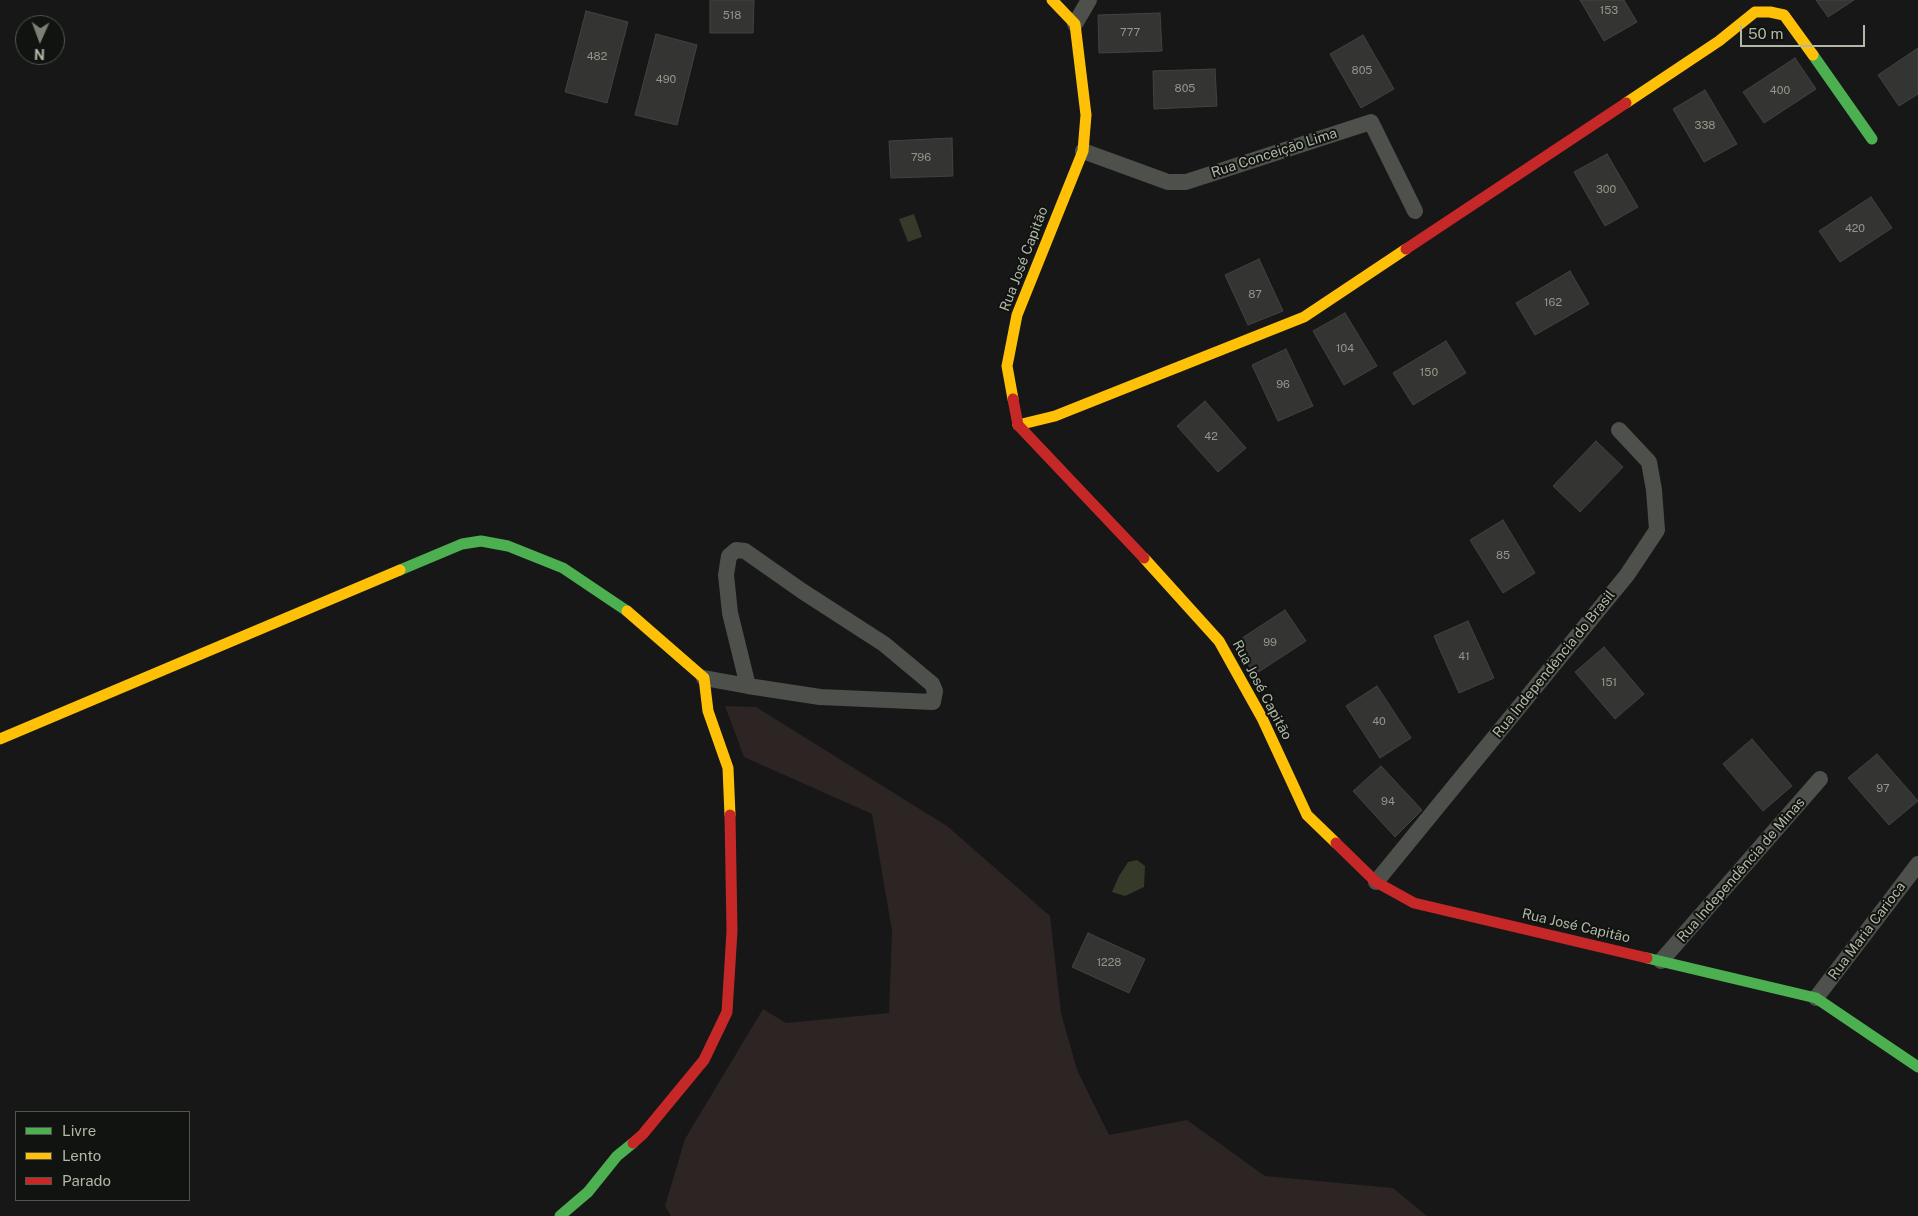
<!DOCTYPE html>
<html>
<head>
<meta charset="utf-8">
<style>
  body { margin:0 }
  #map { position:relative; width:1918px; height:1216px; overflow:hidden; background:#171717; font-family:"Public Sans",sans-serif }
  canvas { display:block }
  .legend { position:absolute; left:15px; top:1111px; width:175px; height:90px; box-sizing:border-box; background:#111311; border:1px solid #51554d; margin:0; padding:6px 9px; list-style:none; font-size:15px; color:#b0b9a7 }
  .legend li { display:flex; align-items:center; gap:10px; height:25px }
  .legend b { width:25px; border:1px solid #51554d }
  .north { position:absolute; left:15px; top:15px; width:50px; height:50px; box-sizing:border-box; background:#111311; border:1px solid #51554d; border-radius:50%; rotate:182deg; font-size:14px; font-weight:700; line-height:20px; text-align:center; color:#b0b9a7 }
  .north::after { content:''; display:block; margin:auto; width:18px; height:22px; background:#7a8075; clip-path:polygon(50% 0,100% 100%,50% 72%,0 100%) }
  .scale { position:absolute; left:1740px; top:25px; width:125px; height:22px; box-sizing:border-box; border:2px solid #b0b9a7; border-top:0; padding-left:6px; font-size:15px; line-height:18px; white-space:nowrap; color:#b0b9a7; -webkit-text-stroke:4px #111311; paint-order:stroke }
</style>
</head>
<body>
<div id="map">
<canvas width="1918" height="1216"></canvas>
<ul class="legend">
<li><b style="height:6px;background:#4caf50"></b>Livre</li>
<li><b style="height:6px;background:#ffc107"></b>Lento</li>
<li><b style="height:6px;background:#c62828"></b>Parado</li>
</ul>
<div class="north">N</div>
<div class="scale">50 m</div>
</div>
<script>
const g = document.querySelector('canvas').getContext('2d');
g.lineJoin = 'round';
function paint(path, color) { g.fillStyle = color; g.fill(path, 'evenodd'); }
const toPath = rows => new Path2D(rows.map(r => 'M' + r).join(''));
function stroke(path, color, width, dash) { g.strokeStyle = color; g.lineWidth = width; g.lineCap = dash ? 'butt' : 'round'; g.setLineDash(dash || []); g.stroke(path); }
function write(font, color, halo, rows, align = 'center') {
  g.font = font + ' "Public Sans",sans-serif'; g.lineWidth = 4; g.setLineDash([]); g.textBaseline = 'middle'; g.strokeStyle = halo; g.fillStyle = color; for (const [text, x, y, turn = 0] of rows) {
    g.save(); g.translate(x, y); g.rotate((+turn || 0) * Math.PI / 180); g.textAlign = isNaN(turn) ? turn : align; if (halo) g.strokeText(text, 0, 0); g.fillText(text, 0, 0); g.restore();
  }
}
paint(toPath([
  [725,706,756,707,947,826,1050,916,1061,1013,1077,1070,1109,1135,1187,1120,1265,1176,1393,1188,1427,1216,671,1216,665,1206,685,1139,763,1009,786,1023,889,1013,892,931,872,814,744,757]
]), '#2d2424');
paint(toPath([
  [914,214,922,237,908,242,899,219],
  [1137,860,1145,866,1144,887,1125,896,1112,892,1119,876,1128,862]
]), '#353a29');
const building = toPath([
  [710,0,754,0,753,33,710,33,710,0],
  [1580,0,1624,0,1637,22,1604,41,1580,0],
  [1816,0,1854,0,1828,17,1816,0],
  [586,11,628,22,607,103,565,92,586,11],
  [1160,13,1162,51,1099,53,1098,15,1160,13],
  [656,34,697,45,677,125,635,115,656,34],
  [1363,35,1394,89,1361,108,1330,54,1363,35],
  [1918,48,1918,94,1899,106,1878,75,1918,48],
  [1795,58,1816,89,1764,123,1743,92,1795,58],
  [1215,69,1217,106,1154,109,1153,71,1215,69],
  [1705,90,1737,144,1704,162,1673,109,1705,90],
  [952,138,953,176,891,178,889,141,952,138],
  [1607,154,1638,207,1605,226,1574,172,1607,154],
  [1871,197,1892,228,1840,262,1819,231,1871,197],
  [1259,259,1283,311,1248,325,1225,275,1259,259],
  [1570,271,1589,304,1535,335,1516,303,1570,271],
  [1345,313,1377,366,1344,385,1313,331,1345,313],
  [1446,341,1466,373,1413,405,1393,373,1446,341],
  [1286,349,1313,406,1278,421,1252,365,1286,349],
  [1205,401,1246,448,1218,472,1177,426,1205,401],
  [1596,441,1623,467,1580,512,1553,486,1596,441],
  [1503,520,1535,573,1503,593,1470,540,1503,520],
  [1285,610,1306,641,1254,675,1236,642,1285,610],
  [1468,621,1494,678,1459,693,1434,636,1468,621],
  [1604,647,1644,694,1615,719,1575,672,1604,647],
  [1377,686,1411,738,1380,758,1346,706,1377,686],
  [1752,739,1792,786,1763,811,1723,764,1752,739],
  [1877,754,1918,801,1889,825,1848,778,1877,754],
  [1381,766,1422,810,1395,837,1353,791,1381,766],
  [1088,933,1145,959,1129,993,1072,967,1088,933]
]);
paint(building, '#343533');
stroke(building, '#42433f', 1);
stroke(toPath([
  [1075,24,1089,0],
  [1083,151,1168,182,1186,182,1371,122,1415,211],
  [704,678,748,686,820,697,933,702,935,691,932,684,884,644,802,591,745,551,736,550,729,556,726,575,730,613,748,686],
  [1376,882,1627,575,1657,530,1654,490,1649,462,1619,430],
  [1661,961,1820,779],
  [1816,998,1918,864]
]), '#4e504b', 16);
stroke(toPath([
  [1813,55,1872,139],
  [400,570,462,544,481,541,508,546,563,568,627,611],
  [1647,958,1816,998,1918,1067],
  [560,1216,588,1192,617,1156,633,1143]
]), '#4caf50', 11);
stroke(toPath([
  [1626,103,1719,41,1755,12,1770,12,1784,15,1813,55],
  [1013,399,1007,366,1017,315,1083,151,1086,115,1075,24,1052,0],
  [1018,425,1055,416,1304,317,1406,249],
  [1144,558,1219,641,1262,718,1307,815,1336,843],
  [627,611,704,678,708,711,728,768,730,815],
  [0,739,400,570]
]), '#ffc107', 11);
stroke(toPath([
  [1406,249,1626,103],
  [1013,399,1018,425,1144,558],
  [1336,843,1376,882,1414,903,1647,958],
  [633,1143,643,1134,704,1060,727,1012,732,931,730,815]
]), '#c62828', 11);
write('11px', '#91988a', null, [
  ["153",1609,11],
  ["518",732,16],
  ["777",1130,33],
  ["482",597,57],
  ["805",1362,71],
  ["490",666,80],
  ["805",1185,89],
  ["400",1780,91],
  ["338",1705,126],
  ["796",921,158],
  ["300",1606,190],
  ["420",1855,229],
  ["87",1255,295],
  ["162",1553,303],
  ["104",1345,349],
  ["150",1429,373],
  ["96",1283,385],
  ["42",1211,437],
  ["85",1503,556],
  ["99",1270,643],
  ["41",1464,657],
  ["151",1609,683],
  ["40",1379,722],
  ["97",1883,789],
  ["94",1388,802],
  ["1228",1109,963]
]);
write('14px', '#b0b9a7', '#111311', [
  ["Rua Conceição Lima",1274,153,-18],
  ["Rua José Capitão",1024,259,-69],
  ["Rua Independência do Brasil",1554,664,-51],
  ["Rua José Capitão",1262,690,62],
  ["Rua Independência de Minas",1741,870,-49],
  ["Rua José Capitão",1576,926,13],
  ["Rua Maria Carioca",1867,931,-53]
]);
</script>
</body>
</html>
